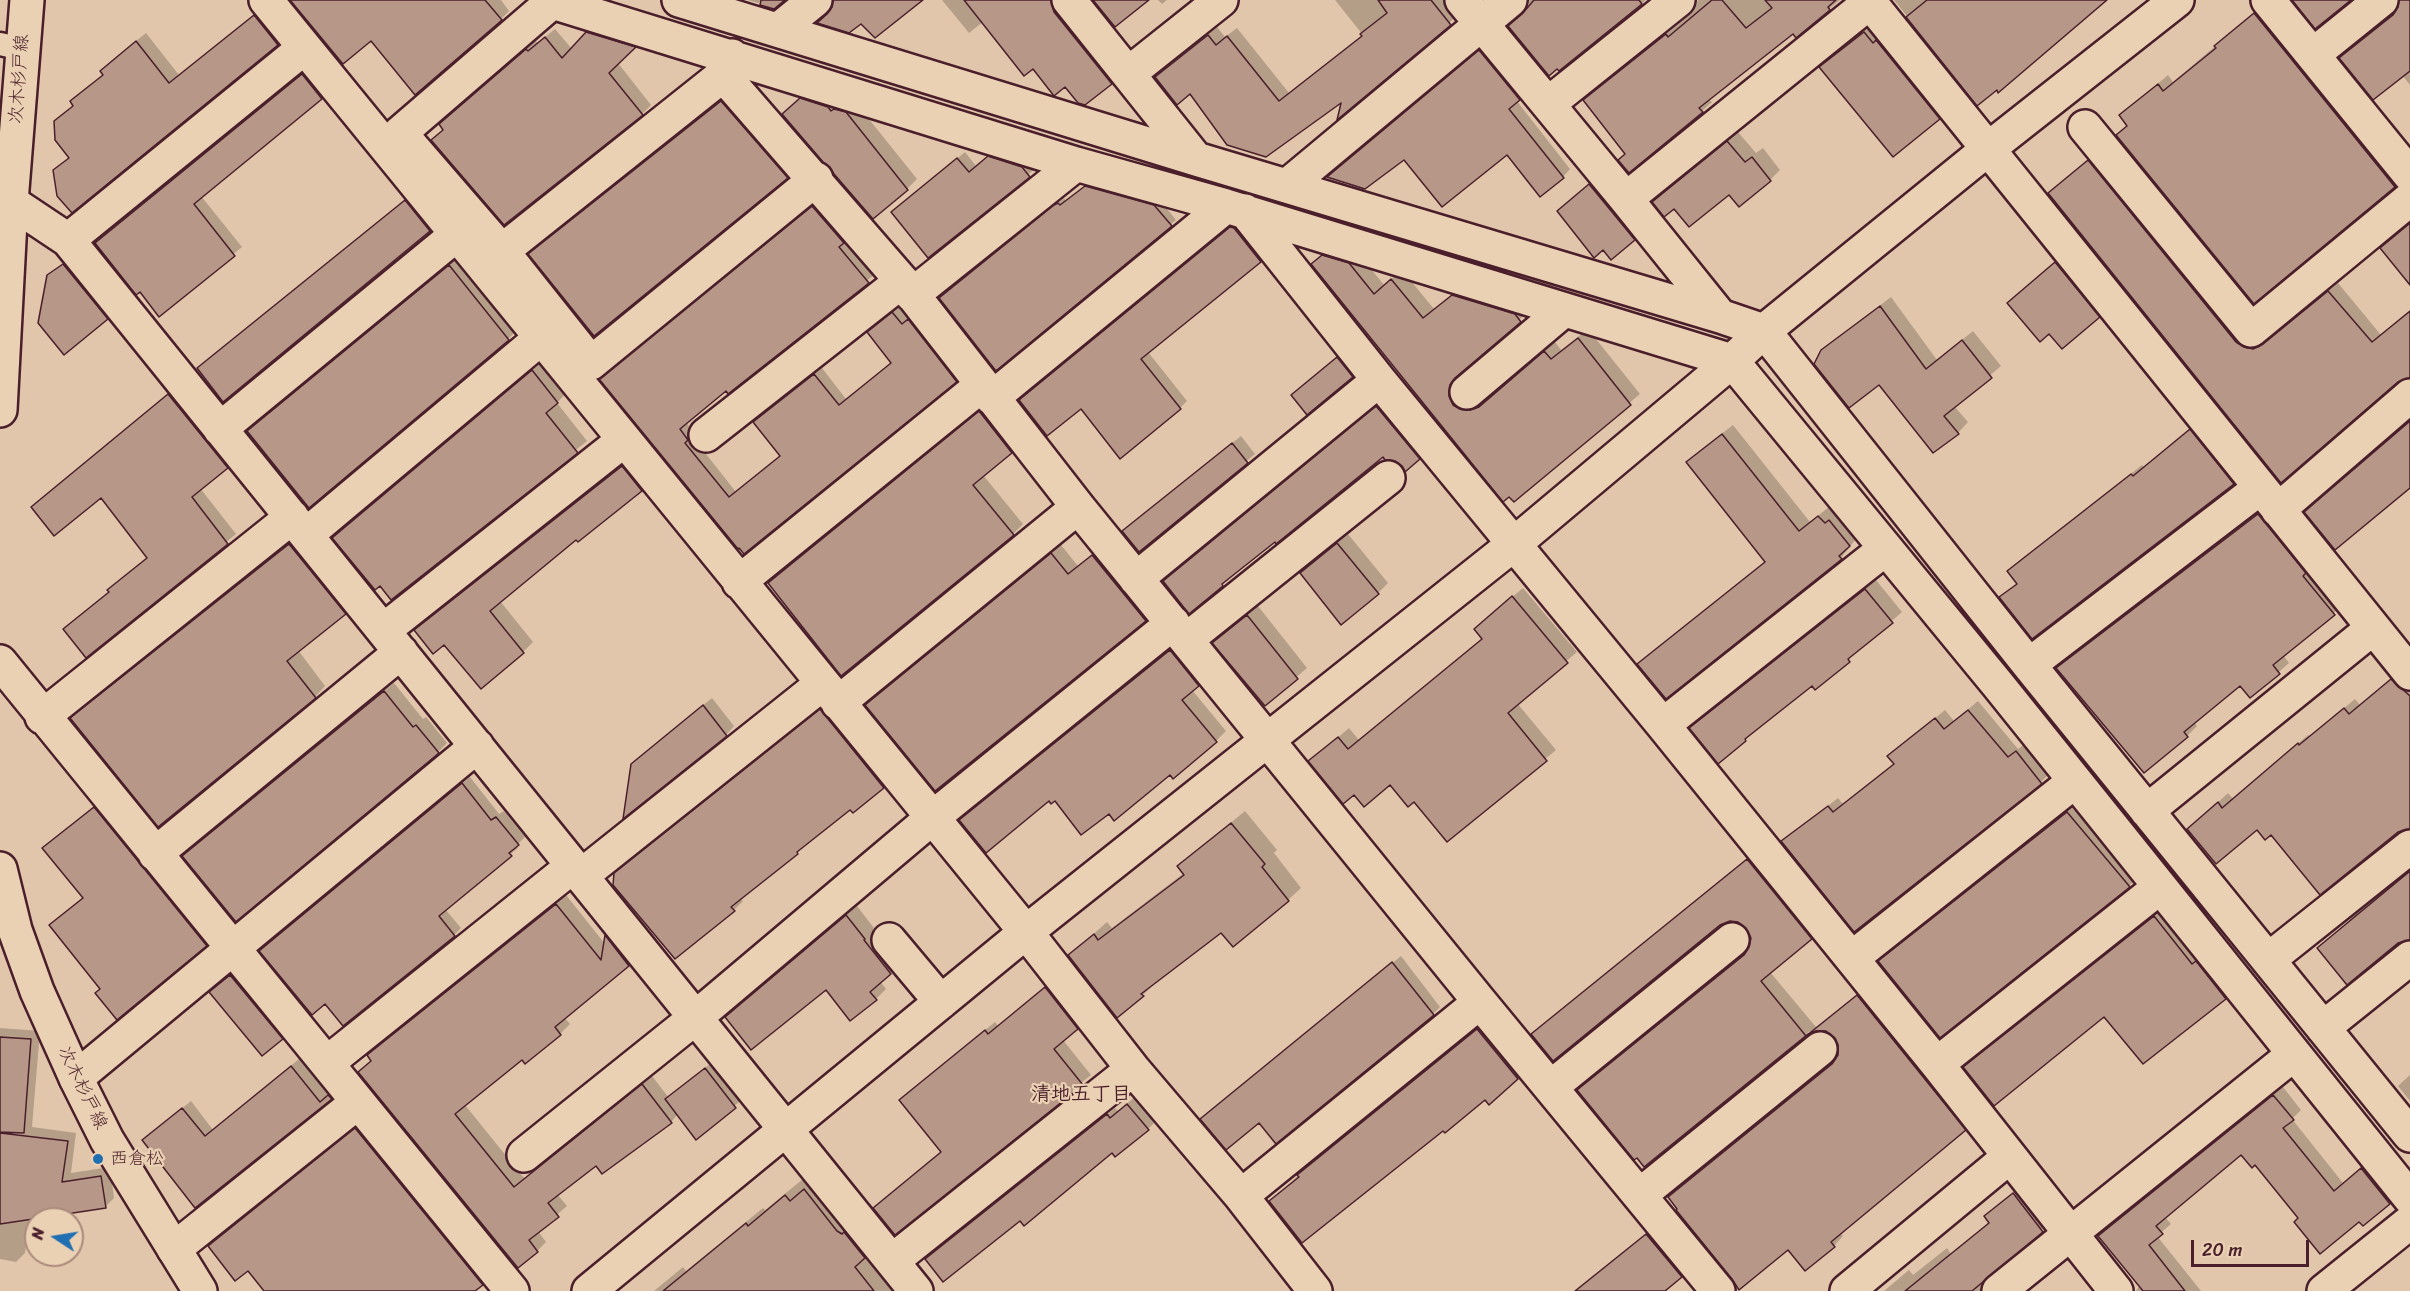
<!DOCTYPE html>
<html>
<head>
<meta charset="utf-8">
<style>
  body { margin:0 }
  #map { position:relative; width:2410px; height:1291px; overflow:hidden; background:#e1c6ab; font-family:Sriracha,sans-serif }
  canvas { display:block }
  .north { position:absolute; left:24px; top:1207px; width:60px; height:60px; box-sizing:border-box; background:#ebd1b3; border:2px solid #ab8a7d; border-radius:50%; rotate:282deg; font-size:16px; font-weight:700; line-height:24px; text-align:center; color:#4a1f2b }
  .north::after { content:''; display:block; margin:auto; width:21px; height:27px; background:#1f6fb2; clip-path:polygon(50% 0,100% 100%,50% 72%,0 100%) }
  .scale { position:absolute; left:2191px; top:1240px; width:118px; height:27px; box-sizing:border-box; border:3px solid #4a1f2b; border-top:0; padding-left:8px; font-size:18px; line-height:21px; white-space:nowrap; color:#4a1f2b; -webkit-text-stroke:4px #ebd1b3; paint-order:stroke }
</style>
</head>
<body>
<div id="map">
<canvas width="2410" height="1291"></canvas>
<div class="north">N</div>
<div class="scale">20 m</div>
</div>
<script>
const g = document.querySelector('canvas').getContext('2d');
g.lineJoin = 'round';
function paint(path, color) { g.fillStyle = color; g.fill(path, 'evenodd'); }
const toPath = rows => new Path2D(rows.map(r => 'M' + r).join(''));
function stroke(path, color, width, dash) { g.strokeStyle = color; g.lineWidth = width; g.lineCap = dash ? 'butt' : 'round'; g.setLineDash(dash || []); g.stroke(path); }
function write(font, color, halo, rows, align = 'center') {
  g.font = font + ' Sriracha,"Klee One",sans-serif'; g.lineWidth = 4.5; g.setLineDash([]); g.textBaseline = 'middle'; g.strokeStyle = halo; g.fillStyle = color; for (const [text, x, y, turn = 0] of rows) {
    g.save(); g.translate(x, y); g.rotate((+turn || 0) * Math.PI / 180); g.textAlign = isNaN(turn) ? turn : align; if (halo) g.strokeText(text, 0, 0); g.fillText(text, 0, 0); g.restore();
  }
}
paint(toPath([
  [292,0,501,0,509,11,501,19,371,39],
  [748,0,762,0,758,3],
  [942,0,1052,0,1120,73,1111,82,1065,85,1033,66,983,22,969,33],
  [1158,0,1167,0,1162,4],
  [1335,0,1457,0,1463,11,1340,116,1343,99,1266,156,1190,92,1157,77,1217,27,1225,37,1237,28,1289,93,1363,35],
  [1529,0,1646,0,1559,69,1529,8],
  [1698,0,1840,0,1796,36,1793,32,1708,99,1712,102,1702,111,1629,171,1627,154,1585,100,1694,11],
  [1894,0,2105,0,1978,104],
  [2401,0,2410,0,2410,85,2402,75,2341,58,2397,11],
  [264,7,287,34,72,211,55,170,70,157,56,122,74,105,72,102,104,74,102,71,111,61,146,33,179,75],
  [2259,9,2404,176,2254,301,2121,115,2168,75,2173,82],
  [1878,20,1949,108,1939,118,1821,67],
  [596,24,643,38,618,63,651,105,642,114,433,140,444,129,450,116,536,41,538,43,555,29,572,49],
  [1488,43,1527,90,1516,100,1570,169,1563,177,1507,153,1404,158,1337,169],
  [310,67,329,90,201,196,242,247,160,314,140,290,104,236],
  [811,89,856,103,917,179,907,189,794,104],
  [728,95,793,170,787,177,537,247],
  [1738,132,1756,153,1763,148,1780,170,1770,180,1674,207,1654,202],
  [996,150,1036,168,928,256,900,205,965,152,976,166],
  [2097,152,2265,340,2273,336,2338,283,2381,335,2410,311,2410,376,2397,381,2281,481,2059,185],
  [1600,175,1644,229,1634,239,1603,248,1559,211],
  [1092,181,1160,200,1176,220,1170,225,946,292,1062,200,1064,198,1066,201],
  [416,191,439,220,223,400,209,358],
  [820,201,845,239,874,275,686,422,694,432,691,435,736,492,782,455,762,415,822,368,846,399,893,362,876,325,900,307,909,318,915,313,962,374,744,552,608,373],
  [1239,220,1267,254,1148,352,1187,401,1180,408,1081,407,1028,393],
  [1333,246,1359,254,1384,285,1402,270,1434,309,1464,286,1530,310,1459,374,1458,385,1481,401,1490,397,1555,342,1561,350,1588,329,1640,394,1514,500,1313,264],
  [2066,253,2109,306,2099,316,2049,332,2019,293],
  [74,255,117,308,106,318,48,276],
  [459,256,518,329,508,339,259,422],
  [1891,297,1937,360,1973,331,2001,366,1954,406,1968,422,1958,433,1879,383,1822,351,1833,341],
  [1343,354,1356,371,1352,376,1297,391],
  [543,361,567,392,557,403,587,441,392,598,334,538],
  [178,386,235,458,200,488,236,534,86,656,111,591,118,581,148,557,101,496,33,507],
  [1387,398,1429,449,1419,458,1403,465,1383,454,1275,540,1222,585,1174,572],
  [990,402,1021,442,983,475,1023,524,1013,534,770,583],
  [2200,420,2243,473,2233,483,2001,598,2018,583,2009,571,2019,561,2142,465,2144,467],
  [1733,425,1810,522,1829,507,1836,514,1840,511,1859,535,1841,558,1639,664,1766,561,1698,452],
  [1241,436,1255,454,1139,550,1131,524],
  [632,457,651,480,578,540,576,538,500,601,533,642,523,652,444,643,416,630],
  [2268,505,2344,604,2283,655,2289,663,2251,696,2240,684,2194,722,2197,726,2187,736,2058,668,2068,658],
  [300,534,355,602,298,650,325,686,315,697,83,708],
  [1348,534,1388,583,1378,593,1302,573],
  [1061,545,1078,566,1103,546,1155,610,936,789,877,696],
  [1876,580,1902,612,1815,688,1812,684,1745,740,1691,728],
  [1523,588,1577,652,1517,703,1556,750,1447,840,1415,800,1391,783,1354,793,1310,761,1349,728,1359,740,1484,638,1486,619],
  [1258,606,1307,668,1265,704,1214,643],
  [1181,641,1208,675,1192,690,1226,731,1216,741,1109,812,1055,799,971,810],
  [2401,670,2410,678,2410,827,2271,833,2257,827,2199,820,2228,793,2233,799,2308,735,2310,736,2355,699,2360,705],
  [394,683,423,719,426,717,447,743,438,752,193,847],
  [712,698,734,726,726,735,642,755],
  [830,701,892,778,853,811,851,808,806,843,740,898,743,901,734,910,659,940,614,885,626,864],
  [1978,701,2018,749,2026,743,2050,773,2041,782,1783,841,1838,798,1843,804,1895,763,1889,756,1945,710,1954,721],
  [470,777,499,814,504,811,525,837,516,846,518,848,445,909,461,928,454,935,325,1002,268,944],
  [108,794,219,931,206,944,101,989,51,925,83,897,44,848],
  [2076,804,2137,878,2129,886,1889,953],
  [1245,811,1277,850,1274,853,1301,888,1288,900,1222,931,1155,983,1143,995,1070,955,1107,922,1112,928,1184,873,1179,866],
  [1757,851,1820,929,1770,972,1816,1027,1867,987,1974,1120,1840,1233,1843,1236,1834,1246,1788,1248,1679,1208,1670,1197,1836,1060,1839,1056,1840,1045,1836,1037,1827,1030,1816,1029,1807,1033,1644,1165,1588,1081,1748,951,1752,937,1747,927,1739,921,1729,920,1719,924,1533,1034],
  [2410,871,2410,938,2346,924,2355,914],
  [566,895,605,944,606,936,615,927,638,955,564,1017,570,1024,560,1034,525,1062,522,1058,465,1105,524,1178,652,1076,669,1098,716,1059,745,1097,696,1138,678,1114,671,1122,597,1164,557,1194,567,1206,538,1231,546,1242,537,1251,360,1072,372,1060,369,1055,378,1046],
  [857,906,874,928,873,929,901,963,880,981,886,989,876,999,826,988,737,1008],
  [2164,907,2235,988,2225,998,2143,1062,2105,1014,1975,1058],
  [1401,956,1440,1007,1433,1014,1259,1121,1210,1112],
  [241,966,292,1028,282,1038,221,982],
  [1055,979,1086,1019,1063,1040,1091,1075,895,1232,942,1152,910,1091,995,1022,998,1026],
  [1487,1020,1527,1068,1517,1078,1443,1129,1271,1201,1309,1165],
  [0,1028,40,1031,32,1127,76,1133,71,1173,110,1167,114,1198,105,1207,30,1218,25,1253,16,1262,0,1259],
  [299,1059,329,1095,337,1088,338,1090,195,1206,144,1140,191,1101,213,1130],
  [2410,1075,2410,1101,2398,1086],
  [2283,1087,2301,1110,2292,1119,2343,1183,2371,1160,2398,1194,2363,1224,2360,1220,2300,1218,2255,1163,2241,1153,2165,1217,2171,1224,2157,1236,2201,1291,2136,1291,2140,1285,2100,1236],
  [1135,1097,1155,1122,1148,1129,1113,1151,1020,1219,927,1259,1115,1108,1118,1111],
  [362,1125,414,1182,273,1291,266,1291,248,1269,217,1241],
  [822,1174,904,1291,654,1291,683,1267,686,1271,763,1208,765,1210,803,1179,808,1185],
  [2024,1184,2052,1221,1994,1269,1991,1273,1990,1284,1993,1291,1884,1291,1909,1270,1913,1275,1947,1248,1951,1254,1990,1222,1996,1207],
  [454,1222,494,1271,482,1284,472,1291,369,1291],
  [1657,1225,1691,1266,1681,1276,1663,1291,1577,1291]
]), '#0003');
const building = toPath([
  [290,0,485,0,502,20,415,95,371,41,343,64,290,0],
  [761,0,785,0,774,9,760,5,761,0],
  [833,0,923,0,875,38,861,24,849,33,817,23,827,14,832,7,833,0],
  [964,0,1051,0,1054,12,1112,84,1085,105,1078,103,1065,87,1054,96,1033,69,1024,76,964,0],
  [1093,0,1149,0,1115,27,1093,0],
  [1378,0,1431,0,1451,25,1337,120,1341,103,1266,157,1227,145,1190,94,1177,105,1155,77,1208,35,1216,45,1227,36,1279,101,1362,36,1360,34,1387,13,1378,0],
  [1534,0,1639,0,1642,4,1559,71,1557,69,1549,76,1508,26,1522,14,1534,0],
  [1712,0,1722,0,1746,28,1772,8,1765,0,1836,0,1828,7,1830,10,1796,38,1793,34,1699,108,1703,112,1629,173,1618,160,1625,154,1583,100,1666,34,1668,37,1712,0],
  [1927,0,2107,0,1998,93,1997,90,1977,106,1906,17,1927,0],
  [2292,0,2351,0,2315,29,2292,0],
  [2399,0,2410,0,2410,71,2373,100,2339,58,2393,15,2398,7,2399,0],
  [2254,13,2395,187,2254,304,2116,135,2127,126,2119,115,2158,84,2163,91,2216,48,2214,46,2254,13],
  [254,15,278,45,72,213,57,196,53,170,69,158,55,140,54,121,73,106,70,101,103,75,100,71,136,41,169,83,254,15],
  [586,32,636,47,609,73,643,115,504,225,431,140,443,130,439,124,526,49,528,51,545,37,562,58,586,32],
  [1864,32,1873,43,1876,40,1940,119,1893,157,1819,67,1864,32],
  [1479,50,1520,100,1509,109,1564,178,1540,197,1507,155,1442,207,1404,160,1365,189,1327,177,1479,50],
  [302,74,322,99,194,204,235,256,159,317,140,292,136,295,95,243,302,74],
  [800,98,828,107,831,111,834,109,846,112,908,190,873,219,834,174,830,167,823,162,782,114,800,98],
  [721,101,788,178,594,336,528,254,721,101],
  [1727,141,1745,162,1752,157,1771,181,1739,207,1729,195,1689,227,1674,209,1664,217,1652,202,1727,141],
  [988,156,1022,167,1030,177,928,258,891,212,957,158,969,172,988,156],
  [2088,160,2236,342,2244,347,2253,349,2263,344,2328,291,2372,342,2410,311,2410,378,2398,382,2281,483,2048,193,2088,160],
  [1589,184,1635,240,1611,260,1603,250,1594,258,1557,211,1589,184],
  [1085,186,1154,205,1172,226,996,371,939,298,1054,205,1058,203,1060,205,1085,186],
  [405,200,430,231,223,402,197,368,405,200],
  [812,206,844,243,839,247,869,283,728,394,726,391,680,429,688,440,685,443,729,497,780,456,753,422,814,374,839,405,891,363,867,332,892,312,902,324,908,319,957,382,744,554,739,548,738,549,599,379,812,206],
  [2410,223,2410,285,2380,248,2410,223],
  [1230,227,1234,228,1261,262,1141,359,1181,409,1120,459,1081,409,1047,436,1019,400,1230,227],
  [1322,255,1349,263,1374,294,1391,279,1423,318,1452,295,1515,314,1521,322,1455,378,1450,385,1449,396,1453,405,1460,409,1470,410,1479,407,1544,351,1551,359,1578,338,1631,405,1514,502,1509,497,1503,502,1311,264,1322,255],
  [2055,262,2100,317,2062,349,2049,334,2040,342,2007,303,2055,262],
  [63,264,108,319,64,355,38,323,47,275,63,264],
  [449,265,509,340,309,508,247,431,449,265],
  [1880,306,1926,369,1962,340,1992,378,1944,416,1959,434,1933,453,1879,385,1849,408,1814,364,1821,350,1880,306],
  [1337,357,1353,377,1307,415,1291,395,1337,357],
  [532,370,558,403,546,413,578,453,391,600,380,586,375,590,332,538,532,370],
  [168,394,228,468,192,497,228,544,86,658,63,629,109,592,107,590,147,558,101,498,54,536,31,507,168,394],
  [1376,406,1420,459,1405,472,1402,466,1395,461,1385,460,1383,457,1276,544,1275,542,1222,584,1223,586,1189,614,1163,581,1376,406],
  [979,411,1012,453,973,485,1014,535,841,676,768,583,979,411],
  [2410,421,2410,488,2335,550,2304,512,2410,421],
  [2190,429,2234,484,2032,639,1999,597,2017,584,2007,571,2131,474,2133,476,2190,429],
  [1722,434,1799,531,1818,516,1825,523,1829,520,1850,546,1839,556,1842,559,1666,699,1637,664,1765,562,1686,462,1722,434],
  [1232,443,1248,463,1139,552,1122,531,1232,443],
  [622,466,642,491,578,542,576,540,490,611,524,653,481,689,444,645,433,654,414,630,622,466],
  [2258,514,2306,573,2303,576,2335,615,2273,665,2280,674,2250,698,2240,686,2184,732,2188,737,2144,773,2056,668,2258,514],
  [1337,543,1379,594,1341,625,1300,573,1337,543],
  [289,544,346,614,287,661,316,698,158,827,70,718,289,544],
  [1051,553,1068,574,1092,555,1146,621,935,791,865,705,1051,553],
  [1865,589,1893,623,1848,659,1850,662,1815,690,1812,686,1745,739,1746,741,1718,764,1689,728,1865,589],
  [1512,596,1568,663,1508,713,1547,761,1447,842,1414,802,1408,807,1390,785,1364,807,1354,795,1343,804,1308,761,1338,737,1348,749,1482,639,1474,629,1512,596],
  [1247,615,1298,679,1265,706,1212,643,1247,615],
  [1170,650,1199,686,1182,700,1217,742,1173,779,1170,775,1114,821,1109,814,1081,835,1055,801,1051,804,1049,801,986,853,959,820,1170,650],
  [2391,679,2410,696,2410,829,2398,832,2320,895,2271,835,2265,840,2257,830,2216,864,2187,829,2218,802,2222,808,2298,743,2299,745,2344,708,2349,714,2391,679],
  [384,691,413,727,416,725,439,753,236,922,182,856,384,691],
  [703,705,727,736,623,819,631,764,703,705],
  [820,709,884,788,853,813,850,810,797,852,798,854,731,907,735,911,675,959,613,885,614,873,820,709],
  [1968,710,2008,757,2016,751,2042,784,1854,932,1781,841,1828,806,1833,812,1894,764,1887,756,1935,718,1944,729,1968,710],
  [462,783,491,820,496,817,519,845,509,853,512,856,439,916,455,936,343,1026,325,1004,312,1015,259,951,462,783],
  [94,807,207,946,117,1020,95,993,100,989,49,925,83,898,42,848,94,807],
  [2067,812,2130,887,1940,1038,1878,961,2067,812],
  [1231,823,1265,864,1262,867,1289,901,1233,947,1221,933,1141,994,1144,996,1117,1018,1068,955,1094,934,1098,940,1184,875,1177,866,1231,823],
  [1747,859,1812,939,1761,981,1806,1036,1857,995,1966,1130,1831,1242,1835,1247,1805,1271,1788,1250,1739,1290,1732,1279,1676,1210,1677,1209,1668,1197,1832,1064,1838,1055,1838,1045,1835,1038,1826,1031,1816,1031,1808,1034,1644,1167,1637,1158,1634,1160,1577,1090,1744,955,1749,947,1751,938,1746,928,1738,922,1730,921,1720,925,1553,1061,1531,1034,1747,859],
  [2410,871,2410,940,2398,943,2347,985,2317,948,2410,871],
  [556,904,601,960,605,935,629,966,555,1027,561,1035,525,1064,522,1060,455,1114,514,1187,642,1084,672,1123,602,1174,596,1166,548,1203,559,1217,529,1240,538,1252,518,1268,358,1072,371,1061,367,1055,556,904],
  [846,915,865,939,864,940,891,974,870,992,877,1000,850,1021,826,990,751,1050,725,1017,846,915],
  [2154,916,2192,964,2196,961,2226,999,2143,1064,2104,1017,1994,1106,1963,1067,2154,916],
  [1392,962,1434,1015,1276,1144,1259,1123,1226,1150,1200,1119,1392,962],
  [230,975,283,1039,262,1056,209,992,230,975],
  [1045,987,1078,1029,1054,1049,1083,1085,895,1235,873,1208,941,1152,899,1100,985,1030,988,1034,1045,987],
  [1477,1029,1518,1079,1489,1105,1485,1100,1445,1133,1443,1131,1302,1243,1269,1201,1299,1177,1297,1175,1477,1029],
  [0,1037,31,1039,24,1133,0,1132,0,1037],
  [291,1066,320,1102,328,1095,332,1099,195,1208,142,1140,182,1108,205,1136,291,1066],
  [705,1068,736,1108,696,1140,665,1099,705,1068],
  [2273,1095,2294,1120,2283,1128,2334,1191,2361,1168,2390,1204,2363,1226,2359,1222,2320,1254,2294,1222,2298,1218,2255,1165,2252,1168,2241,1155,2156,1226,2163,1234,2149,1245,2185,1291,2143,1291,2098,1236,2273,1095],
  [1127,1104,1149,1130,1115,1157,1112,1153,1024,1226,1020,1221,943,1282,925,1259,1107,1114,1110,1118,1127,1104],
  [355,1128,483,1285,475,1291,264,1291,248,1271,235,1281,208,1246,355,1128],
  [0,1133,68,1141,62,1182,101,1176,106,1208,0,1224,0,1133],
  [804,1189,837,1231,842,1234,844,1232,865,1258,855,1267,874,1291,663,1291,746,1223,748,1226,785,1195,790,1201,804,1189],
  [2013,1193,2043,1232,1972,1291,1905,1291,1989,1223,1984,1216,2013,1193],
  [1646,1234,1682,1277,1665,1291,1575,1291,1646,1234]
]);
paint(building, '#b79787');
stroke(building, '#4a1f2b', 1.5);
const lane = toPath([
  [0,44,22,49]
]);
const street = toPath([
  [266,0,1026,932,1133,1069,1241,1196,1315,1291],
  [546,0,1076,164,1226,206,1732,361,1999,686,2410,1198],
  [679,0,1196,159,1720,316,1764,331,1988,149,2177,0],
  [1069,0,1196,159],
  [1462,0,1626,199,1720,316],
  [1868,0,2410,673],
  [2268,0,2410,175],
  [552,2,400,133,502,251,591,363,816,179],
  [778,30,815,0],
  [2314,54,2381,0],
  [732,56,723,75,902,281,1078,507,1480,1002,1718,1291],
  [1128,74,1221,0],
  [1548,104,1678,0],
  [2085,127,2251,330,2410,199],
  [1288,185,1510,0],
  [1626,199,1870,2],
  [11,202,68,240,916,1291],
  [1245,211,1379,380,1663,725,1937,1064,2116,1291],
  [68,240,304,48],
  [502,251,723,75],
  [912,295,1076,164],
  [1467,392,1564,310],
  [992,398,1226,206],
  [220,429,456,235],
  [706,435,902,281],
  [2278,510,2410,396],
  [306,535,541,338],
  [1136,579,1379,380],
  [739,582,982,385],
  [384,630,624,440],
  [1186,640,1388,478],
  [0,662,512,1291],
  [2029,665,2260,488],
  [838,703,1078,507],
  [42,717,292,517],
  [1663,725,1885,549],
  [2147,811,2373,628],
  [155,854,401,652],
  [581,876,822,684],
  [889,940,941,1002],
  [1852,958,2075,781],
  [2268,960,2410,847],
  [2323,1028,2410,958],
  [327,1063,573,866],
  [1937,1064,2160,887],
  [76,1078,477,746],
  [1551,1087,1732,940],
  [524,1155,695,1018,932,818,1173,623],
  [1640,1195,1820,1049],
  [1241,1196,1480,1002],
  [174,1249,358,1102],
  [892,1261,1133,1069],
  [589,1291,1026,932,1514,544,1732,361,1764,331,2029,665,2410,1135],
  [1847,1291,2009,1157],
  [1999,1291,2294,1054],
  [2324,1291,2410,1222]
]);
const secondary = toPath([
  [0,410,11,202,27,0],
  [0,869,15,930,37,991,76,1078,107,1140,200,1291]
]);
stroke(lane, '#4a1f2b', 27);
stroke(street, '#4a1f2b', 38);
stroke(secondary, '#4a1f2b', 38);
stroke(lane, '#ebd1b3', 22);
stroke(street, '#ebd1b3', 33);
stroke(secondary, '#ebd1b3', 33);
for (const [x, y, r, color] of [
  [98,1159,6,"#1f6fb2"]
]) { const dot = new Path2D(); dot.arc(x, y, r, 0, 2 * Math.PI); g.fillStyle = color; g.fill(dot); stroke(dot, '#ebd1b3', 2); }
write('18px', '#4a1f2b', '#ebd1b3', [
  ["次木杉戸線",20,79,-86],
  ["次木杉戸線",82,1088,64]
]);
write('18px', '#4a1f2b', '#ebd1b3', [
  ["西倉松",110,1159]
], 'left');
write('bold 20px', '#4a1f2b', '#ebd1b3', [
  ["清地五丁目",1081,1095]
]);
</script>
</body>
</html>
